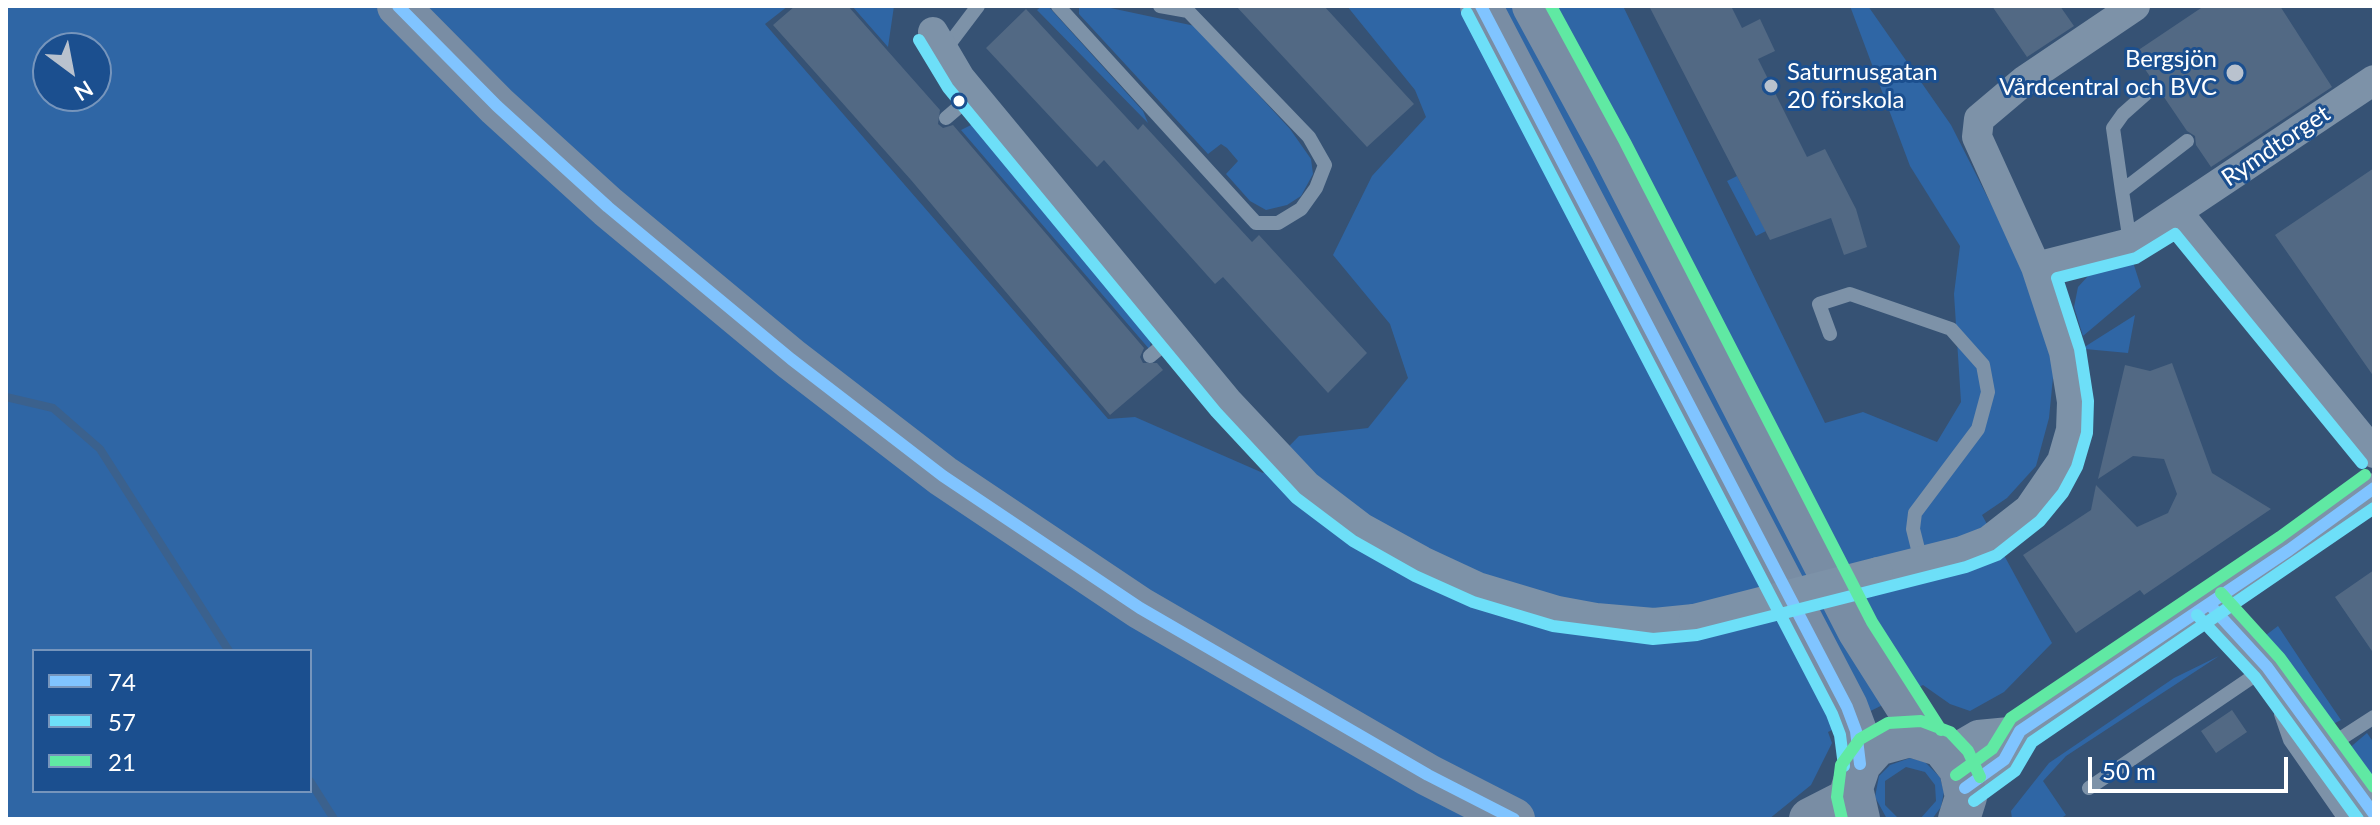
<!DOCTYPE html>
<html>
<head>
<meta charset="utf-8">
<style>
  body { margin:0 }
  #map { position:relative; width:2380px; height:825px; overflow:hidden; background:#365274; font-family:Lato,sans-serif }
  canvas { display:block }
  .frame { position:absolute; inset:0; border:8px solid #fff; pointer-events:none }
  .legend { position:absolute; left:32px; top:649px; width:280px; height:144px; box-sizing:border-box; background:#1b4f8f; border:2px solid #7695bc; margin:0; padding:10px 14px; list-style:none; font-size:24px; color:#fff }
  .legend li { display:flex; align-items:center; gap:16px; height:40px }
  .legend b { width:40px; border:2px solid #7695bc }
  .north { position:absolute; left:32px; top:32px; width:80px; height:80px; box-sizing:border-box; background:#1b4f8f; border:2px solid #7695bc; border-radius:50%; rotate:148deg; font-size:22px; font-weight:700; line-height:32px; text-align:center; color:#fff }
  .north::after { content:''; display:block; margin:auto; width:28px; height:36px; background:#b9c2ce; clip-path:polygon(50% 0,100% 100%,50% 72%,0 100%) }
  .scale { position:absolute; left:2088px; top:757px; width:200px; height:36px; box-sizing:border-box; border:4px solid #fff; border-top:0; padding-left:10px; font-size:24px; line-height:28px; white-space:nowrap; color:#fff; -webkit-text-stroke:6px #1b4f8f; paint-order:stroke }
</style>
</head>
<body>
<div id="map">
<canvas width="2380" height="825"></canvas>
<div class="frame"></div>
<ul class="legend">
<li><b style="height:10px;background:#80c4ff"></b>74</li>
<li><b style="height:10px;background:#6ddff8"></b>57</li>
<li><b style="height:10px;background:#60e9a3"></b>21</li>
</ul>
<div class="north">N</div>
<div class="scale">50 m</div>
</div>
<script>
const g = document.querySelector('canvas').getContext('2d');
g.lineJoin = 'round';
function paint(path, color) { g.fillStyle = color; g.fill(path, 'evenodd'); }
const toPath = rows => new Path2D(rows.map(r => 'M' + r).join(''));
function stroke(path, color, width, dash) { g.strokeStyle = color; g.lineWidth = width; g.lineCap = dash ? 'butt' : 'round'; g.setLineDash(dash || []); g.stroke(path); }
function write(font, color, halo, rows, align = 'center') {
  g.font = font + ' Lato,sans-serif'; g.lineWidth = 6; g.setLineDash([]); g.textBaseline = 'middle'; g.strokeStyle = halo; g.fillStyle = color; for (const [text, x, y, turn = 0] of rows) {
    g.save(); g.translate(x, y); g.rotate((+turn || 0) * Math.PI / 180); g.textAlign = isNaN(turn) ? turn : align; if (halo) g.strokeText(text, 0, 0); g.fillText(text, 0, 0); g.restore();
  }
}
paint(toPath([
  [6,6,788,6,765,24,1108,419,1135,417,1263,473,1299,436,1368,428,1408,378,1390,324,1333,255,1372,176,1426,117,1415,90,1347,6,1623,6,1825,423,1863,412,1937,442,1961,402,1954,294,1960,246,1910,166,1850,6,1868,6,1951,125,2030,281,2054,367,2049,418,2036,466,2007,498,1982,515,2052,643,2004,692,1970,711,1950,704,1923,685,1828,732,1832,743,1811,785,1769,819,6,819],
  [48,48,96,48,96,96,48,96],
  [34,651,310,651,310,791,34,791],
  [852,6,894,6,888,47],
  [1042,6,1048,6,1143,111,1148,123,1037,10],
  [1079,6,1101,6,1195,26,1290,129,1311,159,1313,174,1301,196,1287,205,1266,210,1250,201,1226,174,1238,161,1227,148,1221,144,1208,154,1079,14],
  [973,124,986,131,994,146,1016,172,1019,171,1147,323,1151,332,1150,350,961,130],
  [1737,176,1766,231,1756,236,1727,181],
  [2131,256,2141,287,2083,336,2074,307,2078,287,2089,275],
  [2135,315,2128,353,2085,349,2086,346],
  [2278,626,2311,676,2341,720,2335,723,2325,720,2266,635],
  [2219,656,2066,756,2043,781,2066,815,2060,819,2012,819,2011,811,2049,763,2174,678],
  [2367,733,2374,743,2374,790,2347,750],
  [1910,758,1925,762,1940,777,1944,792,1941,807,1932,819,1920,819,1936,801,1935,785,1925,772,1906,767,1885,781,1885,805,1899,819,1887,819,1875,797,1879,776,1890,765]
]), '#2f66a5');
stroke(toPath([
  [6,397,53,408,100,449,229,651],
  [310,781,334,819]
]), '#3b618d', 8);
paint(toPath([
  [795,6,848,6,940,110,938,124,943,128,953,125,1144,348,1140,357,1143,363,1157,363,1163,370,1110,415,911,180,773,25],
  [1236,6,1324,6,1414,104,1367,147],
  [1649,6,1731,6,1742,28,1760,19,1775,51,1758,59,1807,157,1825,149,1856,209,1867,247,1844,255,1831,218,1770,240],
  [1992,6,2060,6,2074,26,2027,57],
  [2204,6,2280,6,2332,87,2211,167,2196,145,2195,136,2187,131,2134,53],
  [1026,9,1138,130,1143,124,1252,242,1259,235,1367,353,1328,393,1223,277,1215,284,1104,160,1097,167,986,48],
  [2374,168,2374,377,2275,235],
  [2172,363,2212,473,2271,509,2144,595,2140,590,2076,633,2023,555,2091,510,2096,485,2137,527,2168,513,2177,494,2164,459,2133,456,2098,479,2125,365,2150,371],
  [2374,570,2374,654,2335,597],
  [2232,710,2247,732,2216,753,2201,731]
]), '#526984');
stroke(toPath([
  [1058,6,1256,223,1278,223,1301,209,1316,188,1325,165,1309,137,1188,11,1160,6],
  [944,51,978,6],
  [946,118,974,94],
  [2122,191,2113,128,2123,114,2150,90],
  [2130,242,2122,191,2187,141],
  [1830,334,1819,304,1850,294,1951,329,1983,365,1988,392,1978,429,1915,513,1913,529,1921,561],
  [1150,356,1174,336],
  [2283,696,2281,714,2290,740,2345,819],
  [2326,748,2374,717],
  [2089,788,2267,667]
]), '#7d92a8', 14);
stroke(toPath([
  [933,32,960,78,1228,402,1307,486,1362,528,1422,561,1478,587,1558,611,1596,618,1654,623,1694,619],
  [2178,213,2374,453],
  [2036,267,2130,243,2374,80],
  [1878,572,1962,551,1988,541,2029,509,2062,461,2071,430,2072,402,2064,352,2036,267,1977,137,1979,119,2024,81,2135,6],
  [2209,604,2267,667,2374,814],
  [1949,752,1978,735,2020,731],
  [1965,788,2004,760,2020,731,2289,550,2374,488]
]), '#7d92a8', 30);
stroke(toPath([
  [398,6,497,106,608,207,791,359,943,476,1140,608,1428,775,1514,819],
  [1481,6,1847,707,1856,731,1860,764],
  [1533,6,1611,149,1858,630,1927,739],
  [1810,819,1853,797],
  [1859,819,1852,788,1860,764,1877,745,1910,736,1942,746,1960,769,1966,797,1959,819]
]), '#798da4', 42);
stroke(toPath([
  [1694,619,1878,572]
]), '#7d92a8', 30);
stroke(toPath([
  [398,6,497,106,608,207,791,359,943,476,1140,608,1428,775,1514,819],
  [1481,6,1847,707,1856,731,1860,764],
  [2209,604,2267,667,2374,814],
  [1965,788,2004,760,2020,731,2289,550,2374,488]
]), '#80c4ff', 12);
stroke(toPath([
  [1467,13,1832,714,1840,735,1844,766],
  [919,40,948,88,1216,412,1296,498,1353,541,1415,576,1473,602,1553,626,1653,639,1697,635,1966,567,1997,555,2040,521,2063,493,2077,467,2087,433,2088,401,2080,349,2057,278,2136,258,2175,234,2362,463],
  [2197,615,2255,677,2358,819],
  [1974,801,2015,771,2032,742,2374,508]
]), '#6ddff8', 12);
stroke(toPath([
  [1551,6,1625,142,1872,622,1941,730],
  [2221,593,2280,658,2374,787],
  [1956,775,1992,749,2011,718,2280,537,2365,475],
  [1842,819,1837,797,1841,765,1860,739,1888,723,1921,721,1950,732,1968,751,1980,777]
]), '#60e9a3', 12);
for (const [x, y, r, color] of [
  [2235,73,10,"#b9c2ce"],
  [1771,86,8,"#b9c2ce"],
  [959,101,7,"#fff"]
]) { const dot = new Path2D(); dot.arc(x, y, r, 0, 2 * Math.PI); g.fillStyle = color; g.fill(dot); stroke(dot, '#1b4f8f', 3); }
write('24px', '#fff', '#1b4f8f', [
  ["Bergsjön",2217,59],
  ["Vårdcentral och BVC",2217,87],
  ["Saturnusgatan",1787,72,"left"],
  ["20 förskola",1787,100,"left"]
], 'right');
write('24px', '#fff', '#1b4f8f', [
  ["Rymdtorget",2276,146,-34]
]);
</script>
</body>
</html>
